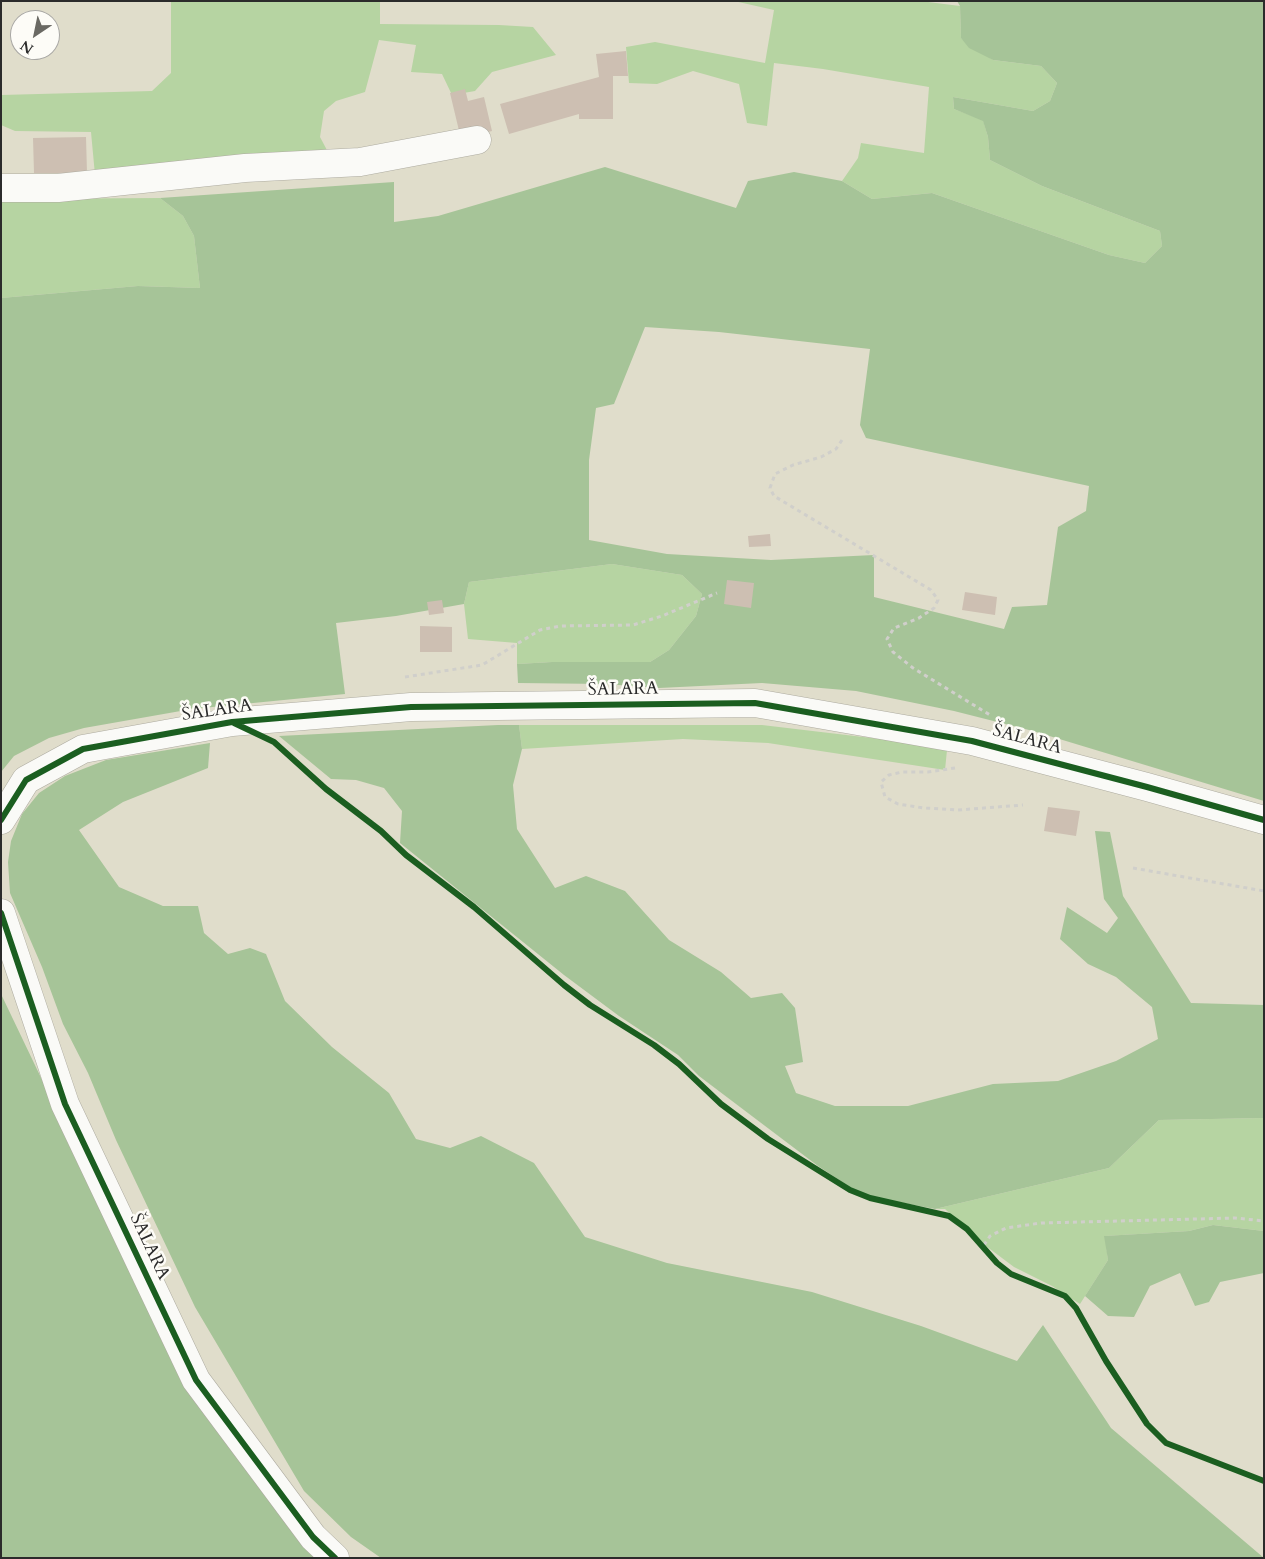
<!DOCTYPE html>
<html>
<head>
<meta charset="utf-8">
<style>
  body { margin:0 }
  #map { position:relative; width:1265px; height:1559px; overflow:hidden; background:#e0ddcb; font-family:Cardo,serif }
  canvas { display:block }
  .frame { position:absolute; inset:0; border:2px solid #2b2b2b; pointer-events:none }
  .north { position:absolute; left:10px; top:10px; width:50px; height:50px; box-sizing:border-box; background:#fdfcf7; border:1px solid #a9a8a5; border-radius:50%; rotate:214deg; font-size:14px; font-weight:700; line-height:20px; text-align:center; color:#2b2b2b }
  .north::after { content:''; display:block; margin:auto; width:18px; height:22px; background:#6a6963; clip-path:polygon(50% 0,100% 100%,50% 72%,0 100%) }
</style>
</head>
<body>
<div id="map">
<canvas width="1265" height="1559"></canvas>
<div class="frame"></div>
<div class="north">N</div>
</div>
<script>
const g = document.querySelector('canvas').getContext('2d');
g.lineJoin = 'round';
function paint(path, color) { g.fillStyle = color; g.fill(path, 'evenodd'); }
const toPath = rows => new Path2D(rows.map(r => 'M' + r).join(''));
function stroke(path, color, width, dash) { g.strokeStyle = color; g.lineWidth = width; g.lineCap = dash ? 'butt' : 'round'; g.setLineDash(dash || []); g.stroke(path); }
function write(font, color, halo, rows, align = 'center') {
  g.font = font + ' Cardo,serif'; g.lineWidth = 5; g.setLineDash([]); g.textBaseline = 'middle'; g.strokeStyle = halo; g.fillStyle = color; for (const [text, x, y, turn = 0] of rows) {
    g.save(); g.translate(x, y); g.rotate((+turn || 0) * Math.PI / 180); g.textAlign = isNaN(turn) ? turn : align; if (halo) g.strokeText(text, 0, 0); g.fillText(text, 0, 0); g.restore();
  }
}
paint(toPath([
  [171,1,380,1,380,24,499,25,533,27,556,55,492,72,475,91,452,95,442,74,411,72,416,45,379,40,365,92,336,101,324,111,320,137,337,169,95,175,91,132,15,131,1,125,1,95,152,91,171,73],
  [734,1,920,1,960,6,961,38,993,60,1041,66,1057,83,1050,101,1033,111,953,97,954,109,983,120,988,137,990,160,1042,186,1160,231,1162,246,1145,263,1109,255,932,193,872,199,842,181,858,158,861,143,924,153,929,87,823,69,774,63,767,126,747,123,739,84,693,71,657,84,629,83,626,47,655,42,765,63,774,10],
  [160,198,183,216,194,236,200,288,138,286,1,298,1,199],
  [612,564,682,575,702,594,696,616,669,650,650,662,552,662,517,664,517,643,468,639,464,604,469,582],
  [519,725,762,725,922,744,947,750,945,770,768,743,683,739,522,749],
  [1264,1118,1264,1231,1213,1225,1189,1231,1105,1236,1108,1260,1080,1304,1052,1286,1014,1267,982,1243,945,1209,935,1209,1109,1168,1159,1120]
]), '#b6d4a2');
paint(toPath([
  [957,1,1264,1,1264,801,1033,731,954,711,856,691,762,683,659,688,605,684,518,683,517,664,552,662,650,662,669,650,696,616,702,594,682,575,612,564,469,582,464,604,396,616,336,623,345,694,192,709,84,728,49,738,14,756,1,772,1,298,138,286,200,288,194,236,183,216,160,198,394,182,394,222,438,216,605,167,736,208,748,181,794,172,842,181,872,199,932,193,1109,255,1145,263,1162,246,1160,231,1042,186,990,160,988,137,983,121,954,109,953,97,1033,111,1050,101,1057,83,1041,66,993,60,969,48,961,38,960,6],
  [645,327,719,332,870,349,860,425,866,438,1089,486,1086,511,1058,527,1047,605,1012,607,1004,629,874,597,874,555,771,560,667,554,589,540,589,460,596,408,614,404],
  [498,725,519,725,522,749,513,785,517,829,555,888,586,876,625,891,669,940,721,972,751,998,782,993,795,1008,803,1062,785,1066,796,1093,835,1106,908,1106,993,1084,1058,1081,1116,1061,1158,1039,1152,1007,1116,977,1088,964,1060,939,1067,907,1107,933,1118,918,1104,899,1095,831,1110,832,1123,896,1191,1003,1264,1005,1264,1118,1159,1120,1109,1168,935,1209,862,1195,818,1166,699,1076,678,1055,619,1016,564,975,400,843,402,811,384,788,356,780,331,779,279,736],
  [210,743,208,768,123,802,79,830,119,887,163,906,198,906,204,933,228,954,250,948,266,954,285,1001,332,1047,389,1093,416,1139,450,1148,481,1136,534,1163,585,1237,667,1263,812,1292,921,1326,1017,1361,1043,1325,1111,1428,1264,1558,381,1558,351,1537,304,1491,195,1307,116,1140,88,1073,63,1024,42,967,10,893,8,862,11,841,22,814,39,793,65,776,106,760],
  [1,994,151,1308,332,1558,1,1558],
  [1213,1225,1264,1231,1264,1273,1220,1282,1209,1302,1195,1306,1180,1273,1150,1286,1134,1317,1108,1316,1085,1296,1108,1260,1104,1236,1189,1231]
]), '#a6c498');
paint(toPath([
  [626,51,628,76,613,76,613,119,579,119,579,114,509,134,500,104,599,77,596,54],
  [465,89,468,101,484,97,492,131,461,139,450,93],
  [86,137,87,173,34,173,33,138],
  [770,534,771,546,749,547,748,536],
  [727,580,754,583,751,608,724,604],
  [965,592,997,597,995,615,962,610],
  [442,600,444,613,429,615,427,602],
  [420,626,452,627,452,652,420,652],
  [1048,807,1080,811,1076,836,1044,831]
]), '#cdbfb2');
const street = toPath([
  [1,188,58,188,245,168,360,162,477,140],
  [1,820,26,780,83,749,232,722,411,707,755,703,972,741,1147,787,1264,820],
  [1,913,65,1104,196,1380,313,1537,335,1558]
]);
stroke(street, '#adaba0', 29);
stroke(toPath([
  [842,440,836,449,821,457,793,465,775,474,770,488,774,496,931,590,938,600,934,608,919,618,894,628,887,639,893,652,913,668,990,715],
  [405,677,482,665,540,630,560,626,633,625,662,616,717,593],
  [280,747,307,773,364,817,438,881,474,907,564,985,590,1005,654,1045,679,1064,721,1104,768,1139,850,1190,870,1198,949,1216,967,1229,997,1263,1011,1274,1065,1296,1076,1308,1106,1361,1147,1424,1166,1443,1264,1481],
  [955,768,928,772,902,772,889,775,881,782,885,797,898,804,924,808,958,810,1023,805],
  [1133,868,1264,891],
  [984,1245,990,1236,1006,1228,1041,1223,1235,1218,1264,1221]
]), '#d0cfcb', 3, [4, 4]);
stroke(street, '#fafaf7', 28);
stroke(toPath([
  [234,723,274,742,326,789,381,831,406,855,474,907,564,985,590,1005,654,1045,679,1064,721,1104,768,1139,850,1190,870,1198,949,1216,967,1229,997,1263,1011,1274,1065,1296,1076,1308,1106,1361,1147,1424,1166,1443,1264,1481],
  [1,820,26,780,83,749,232,722,411,707,755,703,972,741,1147,787,1264,820],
  [1,913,65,1104,196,1380,313,1537,335,1558]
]), '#1b5e20', 6);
write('18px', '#2b2b2b', '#fdfcf7', [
  ["ŠALARA",623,690,-1],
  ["ŠALARA",217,711,-8],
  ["ŠALARA",1027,740,15],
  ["ŠALARA",149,1247,65]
]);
</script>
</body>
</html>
